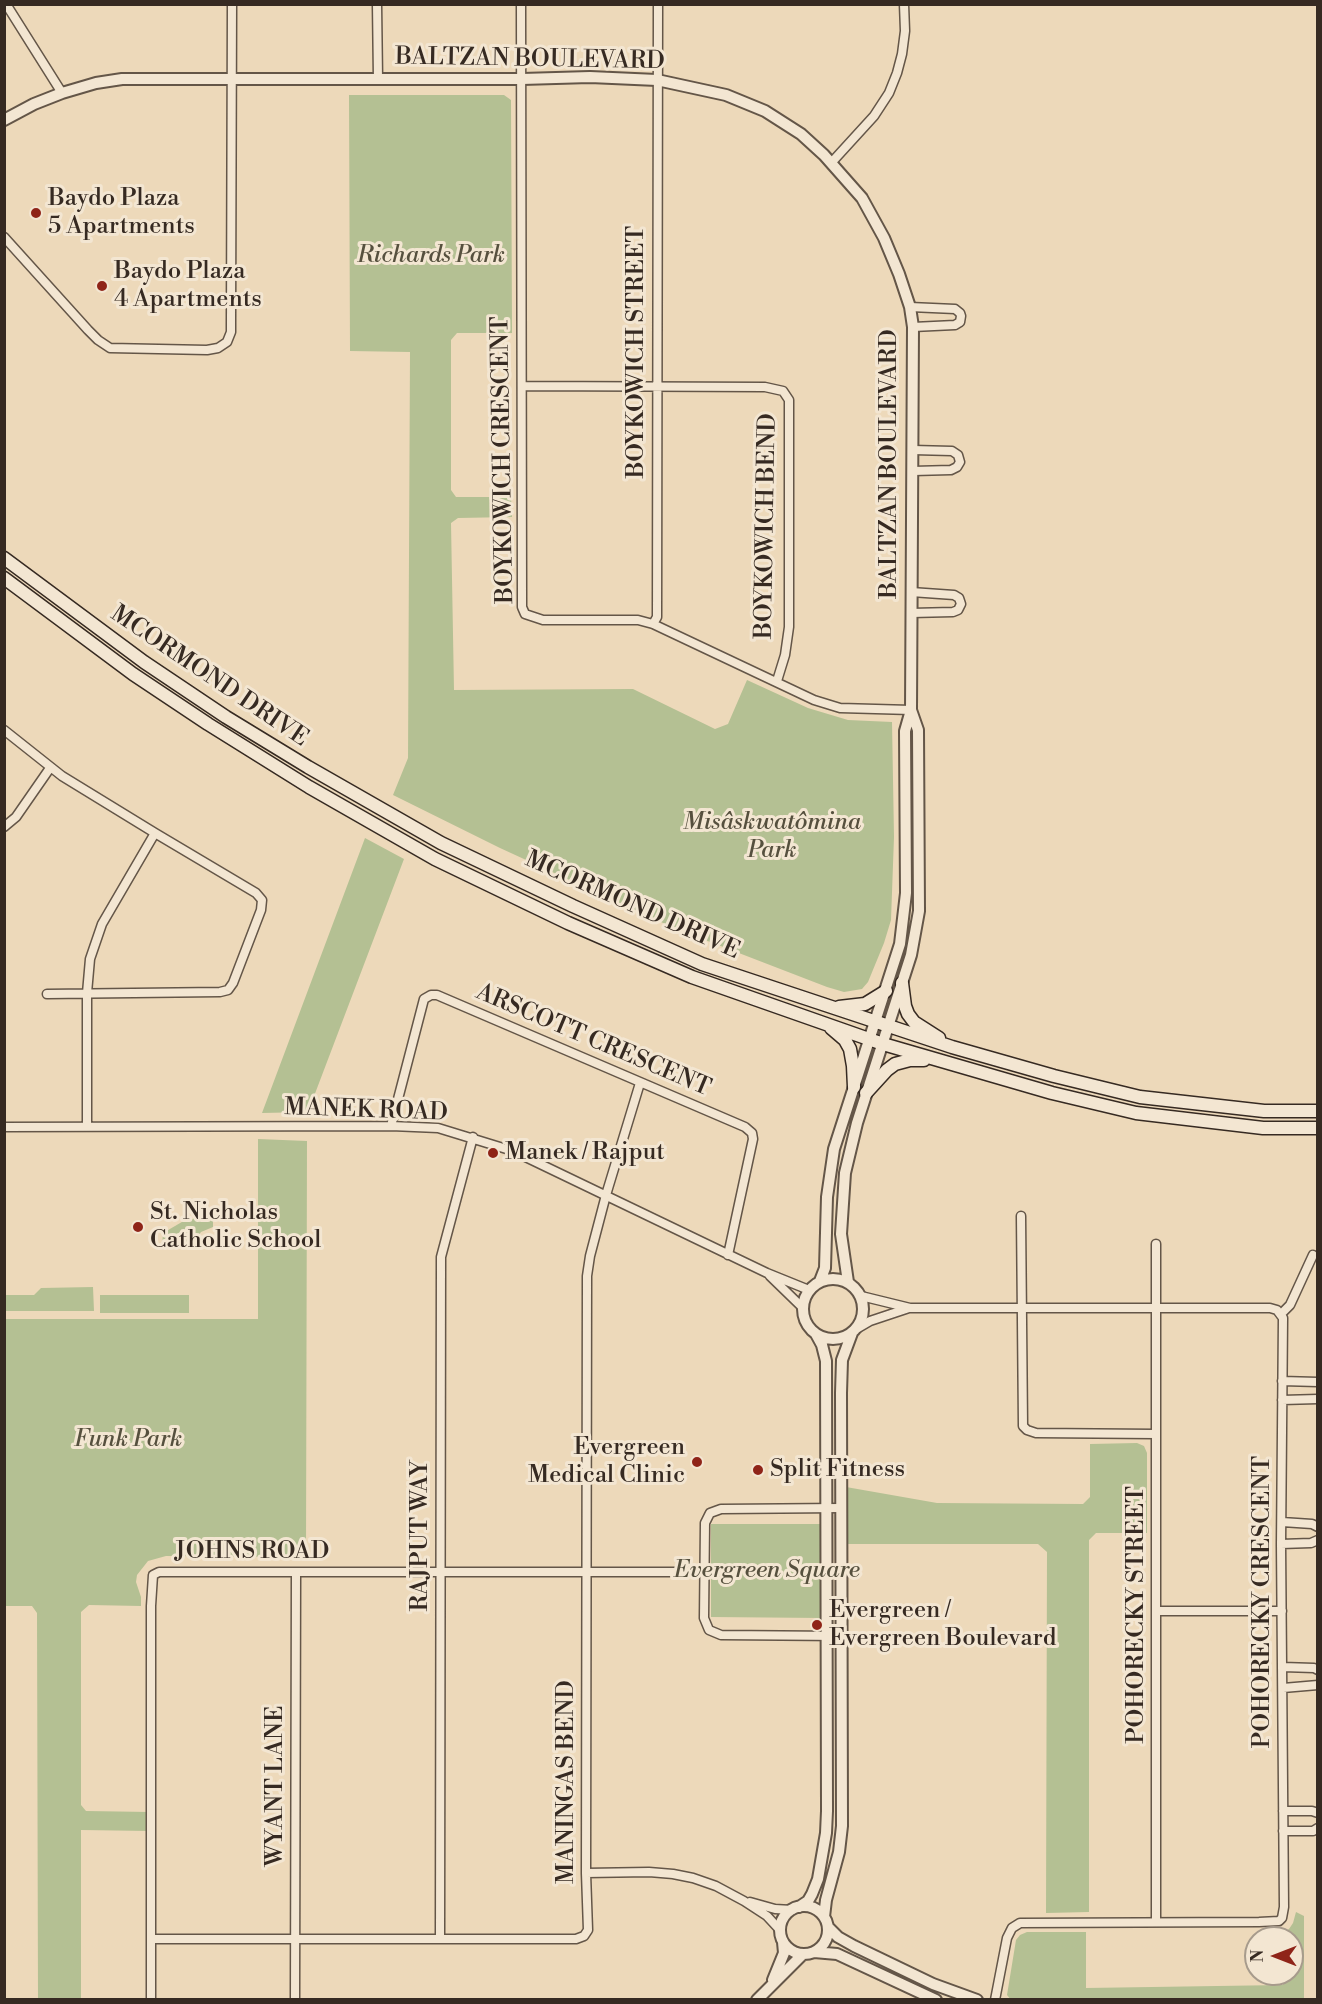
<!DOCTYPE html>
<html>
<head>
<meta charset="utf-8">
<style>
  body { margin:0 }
  #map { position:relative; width:1322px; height:2004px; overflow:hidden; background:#edd9ba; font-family:"Libre Bodoni",serif }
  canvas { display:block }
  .frame { position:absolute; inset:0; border:6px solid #362a22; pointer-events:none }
  .north { position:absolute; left:1244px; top:1926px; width:60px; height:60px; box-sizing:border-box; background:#f3e6d2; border:2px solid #a79b8c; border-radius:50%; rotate:270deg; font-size:16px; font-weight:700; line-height:24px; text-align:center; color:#362a22 }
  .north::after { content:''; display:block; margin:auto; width:21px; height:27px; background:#8f2418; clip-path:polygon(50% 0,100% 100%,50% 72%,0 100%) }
</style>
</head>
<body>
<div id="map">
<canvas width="1322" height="2004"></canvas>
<div class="frame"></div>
<div class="north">N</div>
</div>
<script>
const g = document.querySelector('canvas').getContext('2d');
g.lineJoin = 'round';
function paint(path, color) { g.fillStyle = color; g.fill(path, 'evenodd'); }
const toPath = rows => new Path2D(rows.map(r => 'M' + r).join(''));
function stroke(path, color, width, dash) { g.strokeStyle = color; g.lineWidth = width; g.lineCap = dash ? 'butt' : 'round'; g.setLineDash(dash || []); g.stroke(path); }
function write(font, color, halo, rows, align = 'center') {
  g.font = font + ' "Libre Bodoni",serif'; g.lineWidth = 6; g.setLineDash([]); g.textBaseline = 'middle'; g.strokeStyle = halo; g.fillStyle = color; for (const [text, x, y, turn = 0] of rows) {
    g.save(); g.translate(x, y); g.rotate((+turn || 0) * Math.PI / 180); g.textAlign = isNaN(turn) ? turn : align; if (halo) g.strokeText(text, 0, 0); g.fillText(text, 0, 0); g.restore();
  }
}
paint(toPath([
  [349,95,504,95,511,100,512,333,457,333,451,340,451,490,456,497,511,497,512,517,458,518,451,523,454,690,633,689,715,729,728,724,747,680,808,708,848,720,892,722,894,837,891,920,884,943,868,982,862,989,844,992,827,987,674,928,500,848,393,795,408,758,410,352,350,351],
  [365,838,404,859,308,1112,262,1113],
  [258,1139,307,1141,306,1552,300,1557,166,1556,148,1561,137,1575,136,1582,141,1597,141,1606,89,1605,81,1612,81,1805,86,1811,150,1812,150,1831,81,1830,81,1999,38,1999,37,1613,32,1606,5,1606,4,1319,258,1319],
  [211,1209,213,1211,213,1227,201,1232,191,1246,162,1246,163,1233,187,1219,189,1221],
  [93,1287,94,1311,5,1311,5,1295,34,1295,41,1288],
  [100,1295,189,1295,189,1313,100,1313],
  [1137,1443,1144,1446,1147,1453,1147,1533,1096,1533,1089,1540,1089,1912,1046,1913,1047,1552,1038,1544,846,1544,846,1487,937,1503,1083,1504,1090,1497,1090,1444],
  [711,1524,823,1524,822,1618,711,1617],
  [1296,1912,1304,1916,1304,1999,1011,2000,1007,1995,1016,1940,1020,1935,1027,1932,1086,1932,1086,1988,1283,1985,1283,1974,1292,1974,1292,1938,1283,1938,1283,1933,1289,1929,1293,1923]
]), '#b4c093');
const minor = toPath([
  [6,4,62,93],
  [377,4,378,79],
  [521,4,522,598,522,607,525,614,543,620,638,620,653,624,814,700,840,708,911,710],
  [832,162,874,116,889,93,897,73,902,54,905,31,904,4],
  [4,237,88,330,98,340,110,348,207,350,218,348,227,342,231,332,231,323,232,4],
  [910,307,955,309,960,313,961,316,960,322,955,325,913,327],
  [522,386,765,387,783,391,789,400,789,627,785,655,777,681],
  [913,450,952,451,958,455,960,462,957,467,951,470,913,471],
  [911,592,954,595,959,598,961,604,958,610,953,612,911,613],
  [653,624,657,617,658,4],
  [4,730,62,776,155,833,256,893,262,900,261,910,233,983,228,990,220,992,47,994],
  [4,827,16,817,50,768],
  [391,1126,424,999,431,995,437,995,745,1127,752,1133,753,1139,728,1255],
  [4,1127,391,1126,438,1128,513,1151,767,1273,809,1290],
  [87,1127,87,993,90,959,102,924,155,833],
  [1021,1216,1023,1426,1027,1430,1036,1433,1156,1434],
  [770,1276,803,1308],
  [861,1296,910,1308,1270,1308,1277,1310,1283,1318,1281,1544,1284,1907,1282,1918,1279,1921,1259,1922,1020,1923,1012,1928,1007,1938,995,2000],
  [1281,1314,1290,1305,1313,1255],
  [858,1328,870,1321,909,1308],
  [1282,1381,1318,1382],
  [1282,1400,1318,1399],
  [841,1508,721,1509,710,1513,705,1523,704,1618,709,1630,721,1635,841,1636],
  [1282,1522,1312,1524,1318,1527],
  [1281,1544,1311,1543,1318,1540],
  [1157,1611,1282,1611],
  [1283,1667,1314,1668,1318,1670],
  [1283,1688,1318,1685],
  [1283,1811,1312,1811,1318,1813],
  [1283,1831,1313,1831,1318,1828],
  [586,1873,649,1872,673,1874,693,1878,716,1886,744,1901,767,1916,780,1930],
  [750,1902,775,1909,792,1910],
  [1156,1922,1156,1244],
  [440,1938,441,1257,473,1137],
  [151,1939,576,1939,584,1936,588,1930,586,1873,587,1276,590,1256,606,1195,640,1083],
  [151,2000,151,1606,153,1575,159,1572,704,1572],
  [295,2000,296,1572]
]);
const tertiary = toPath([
  [4,120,34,104,62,93,96,83,122,79,522,79,590,77,657,80,726,95,765,111,801,134,824,155,862,198,884,238,899,274,910,307,913,327,911,710,905,731,906,893,900,944,834,1149,827,1197,825,1268,820,1281],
  '803 1309a30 30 0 1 1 60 0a30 30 0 1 1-60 0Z',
  [848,1282,841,1234,845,1173,857,1123,911,955,919,911,918,730,911,710],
  '780 1930a24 24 0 1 1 48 0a24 24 0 1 1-48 0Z',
  [799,1907,808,1901,812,1894,818,1879,826,1833,827,1811,826,1361,822,1345,816,1334],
  [824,1917,826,1900,839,1852,842,1826,841,1393,842,1360,852,1333],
  [828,1927,838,1937,854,1946,933,1984,977,2000],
  [814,1952,837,1954,936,2000],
  [773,1980,784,1953,783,1942],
  [757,2000,803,1954]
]);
const secondary = toPath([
  [4,558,144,662,226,717,308,767,441,843,573,906,702,964,952,1047,1054,1076,1140,1097,1264,1111,1318,1111],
  [4,578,133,674,208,724,309,787,435,859,568,923,692,977,883,1044,1052,1093,1136,1113,1263,1128,1318,1128],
  [902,983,905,1006,908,1014,914,1022,939,1038],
  [839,1007,865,1004,886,991],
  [831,1028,845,1040,850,1049,853,1066,854,1087],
  [866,1093,887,1070,895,1064,910,1060,924,1060]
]);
stroke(minor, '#645648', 11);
stroke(tertiary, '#645648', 14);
stroke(secondary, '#362a22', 15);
stroke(minor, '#f3e6d2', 8);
stroke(tertiary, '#f3e6d2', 10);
stroke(secondary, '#f3e6d2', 12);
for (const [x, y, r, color] of [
  [36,213,6,"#8f2418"],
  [102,286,6,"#8f2418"],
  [493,1153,6,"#8f2418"],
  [138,1227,6,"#8f2418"],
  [697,1462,6,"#8f2418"],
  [758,1470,6,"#8f2418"],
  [817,1625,6,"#8f2418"]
]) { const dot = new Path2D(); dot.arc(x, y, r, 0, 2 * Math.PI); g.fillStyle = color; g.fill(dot); stroke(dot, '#f3e6d2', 2); }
write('24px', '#362a22', '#f3e6d2', [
  ["BALTZAN BOULEVARD",530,60,1],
  ["BOYKOWICH STREET",637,352,-90],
  ["BOYKOWICH CRESCENT",504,460,-91],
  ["BALTZAN BOULEVARD",890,464,-90],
  ["BOYKOWICH BEND",767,526,-89],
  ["MCORMOND DRIVE",209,677,34],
  ["MCORMOND DRIVE",632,906,24],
  ["ARSCOTT CRESCENT",593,1041,23],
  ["MANEK ROAD",366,1111,2],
  ["RAJPUT WAY",421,1536,-90],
  ["JOHNS ROAD",252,1552],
  ["POHORECKY CRESCENT",1263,1602,-90],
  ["POHORECKY STREET",1137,1615,-90],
  ["MANINGAS BEND",567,1782,-90],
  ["WYANT LANE",276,1786,-90]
]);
write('24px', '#362a22', '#f3e6d2', [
  ["Baydo Plaza",48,199],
  ["5 Apartments",48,227],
  ["Baydo Plaza",114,272],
  ["4 Apartments",114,300],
  ["Manek / Rajput",505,1153],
  ["St. Nicholas",150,1213],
  ["Catholic School",150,1241],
  ["Evergreen",685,1448,"right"],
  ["Medical Clinic",685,1476,"right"],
  ["Split Fitness",770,1470],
  ["Evergreen /",829,1611],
  ["Evergreen Boulevard",829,1639]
], 'left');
write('italic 24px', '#56503e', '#f3e6d2', [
  ["Richards Park",431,256],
  ["Misâskwatômina",772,823],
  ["Park",772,851],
  ["Funk Park",128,1440],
  ["Evergreen Square",767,1571]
]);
</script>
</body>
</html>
